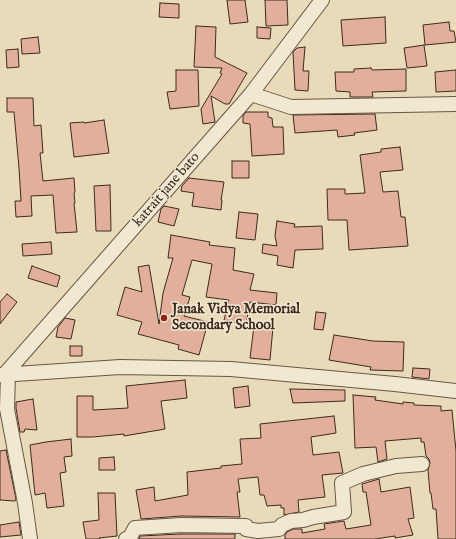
<!DOCTYPE html>
<html>
<head>
<meta charset="utf-8">
<style>
  body { margin:0 }
  canvas { display:block; background:#e9dbba }
</style>
</head>
<body>
<canvas width="456" height="539"></canvas>
<script>
const g = document.querySelector('canvas').getContext('2d');
g.lineJoin = 'round';
function paint(path, color) { g.fillStyle = color; g.fill(path, 'evenodd'); }
const toPath = rows => new Path2D(rows.map(r => 'M' + r).join(''));
function stroke(path, color, width, dash) { g.strokeStyle = color; g.lineWidth = width; g.lineCap = dash ? 'butt' : 'round'; g.setLineDash(dash || []); g.stroke(path); }
function write(font, color, halo, rows, align = 'center') {
  g.font = font + ' "IM FELL English",serif'; g.lineWidth = 3; g.setLineDash([]); g.textBaseline = 'middle'; g.strokeStyle = halo; g.fillStyle = color; for (const [text, x, y, turn = 0] of rows) {
    g.save(); g.translate(x, y); g.rotate((+turn || 0) * Math.PI / 180); g.textAlign = isNaN(turn) ? turn : align; if (halo) g.strokeText(text, 0, 0); g.fillText(text, 0, 0); g.restore();
  }
}
const building = toPath([
  [227,0,245,0,248,22,230,24,227,0],
  [265,0,287,0,288,25,266,26,265,0],
  [160,3,179,4,179,18,159,17,160,3],
  [385,17,386,43,343,46,341,20,385,17],
  [449,22,450,31,454,31,456,42,425,45,423,25,449,22],
  [196,26,216,27,215,57,247,73,229,104,225,104,211,96,215,122,203,124,201,109,222,74,220,73,222,68,194,67,196,26],
  [257,27,271,28,270,39,257,38,257,27],
  [38,37,40,53,22,54,21,39,38,37],
  [424,45,427,66,407,68,404,48,424,45],
  [305,47,303,71,309,71,308,91,295,90,293,52,297,48,305,47],
  [18,49,19,67,7,68,6,50,18,49],
  [371,68,372,70,406,69,406,91,372,92,373,97,350,97,350,92,336,91,335,72,354,72,354,69,371,68],
  [176,70,198,70,199,106,170,109,167,92,176,91,176,70],
  [456,70,456,91,436,92,435,72,456,70],
  [7,98,33,98,34,126,41,125,43,153,40,153,43,181,74,178,75,192,74,193,75,203,74,203,77,232,56,233,53,195,31,196,32,216,16,217,15,201,21,201,19,168,14,112,7,112,7,98],
  [246,112,268,112,268,117,272,118,273,127,283,127,284,154,252,156,250,124,243,123,243,116,246,112],
  [375,114,377,130,354,133,355,135,338,137,337,130,295,133,293,115,375,114],
  [104,120,109,153,74,157,70,123,84,122,84,123,104,120],
  [400,147,403,170,380,172,383,192,398,191,401,217,405,217,408,246,349,250,347,220,328,220,327,189,345,189,345,194,365,193,360,155,381,152,381,149,400,147],
  [232,161,249,161,249,178,232,178,232,161],
  [189,178,224,182,221,200,222,200,221,210,192,206,194,193,181,191,182,186,189,178],
  [110,185,111,231,96,231,94,186,110,185],
  [164,206,179,209,174,226,158,222,161,209,164,206],
  [239,212,258,214,255,240,236,238,239,212],
  [277,221,295,224,294,227,322,226,323,249,295,250,293,268,277,265,278,256,262,253,263,244,277,246,275,236,277,221],
  [171,235,210,242,209,245,235,248,233,270,254,274,250,290,277,293,276,305,250,302,246,325,224,320,229,300,206,297,212,264,192,260,182,295,190,297,184,316,208,322,199,355,178,349,179,345,138,334,142,322,117,315,125,287,142,292,138,267,149,265,159,324,163,293,173,258,168,258,171,235],
  [51,242,52,254,23,256,22,244,51,242],
  [32,266,60,276,57,287,28,278,32,266],
  [7,294,17,302,0,324,0,302,7,294],
  [316,312,326,313,323,330,314,329,316,312],
  [65,318,75,320,71,339,56,337,58,327,65,318],
  [254,326,273,327,270,360,250,358,254,326],
  [334,335,373,341,404,342,403,371,370,370,371,367,329,360,334,335],
  [70,346,82,346,82,356,70,356,70,346],
  [413,368,430,369,429,379,412,377,413,368],
  [185,380,187,398,161,401,165,429,124,436,124,434,93,437,77,437,77,396,93,396,93,410,128,408,126,386,185,380],
  [248,386,250,406,235,408,233,388,248,386],
  [290,389,345,390,345,401,293,403,290,389],
  [353,395,376,397,375,400,403,404,403,402,414,403,414,405,441,406,441,411,452,410,456,451,456,539,438,539,436,509,433,509,431,493,430,493,428,470,430,463,429,459,426,456,424,442,421,442,421,438,385,441,387,459,378,462,376,447,355,448,353,395],
  [33,399,37,430,25,429,24,432,20,432,16,408,16,402,33,399],
  [334,416,336,433,311,437,313,455,339,452,343,473,322,475,325,497,298,500,299,512,284,515,284,508,281,508,281,505,267,506,264,495,260,495,258,477,238,479,240,492,237,492,240,517,181,516,141,519,136,490,154,487,155,501,188,495,187,472,221,468,221,466,242,464,240,439,261,438,260,424,334,416],
  [71,439,72,456,64,457,66,472,60,473,64,506,47,508,45,493,35,495,30,445,46,442,71,439],
  [6,450,16,499,15,501,0,500,0,451,6,450],
  [114,457,115,470,99,470,99,458,114,457],
  [379,479,381,492,410,487,414,518,408,519,413,535,395,538,395,536,375,539,285,539,285,535,287,532,293,529,302,529,302,533,325,529,324,524,344,521,346,529,371,525,366,492,363,492,362,484,379,479],
  [98,493,115,493,117,536,99,538,100,539,86,539,83,522,99,520,98,493],
  [19,522,21,535,0,537,0,525,19,522],
  [181,534,235,534,235,539,139,539,140,536,181,534]
]);
paint(building, '#e3af9d');
stroke(building, '#3d2a1d', 1);
const minor = toPath([
  [251,94,291,107,456,104],
  [5,374,251,94,322,0],
  [8,374,7,409,25,503,30,539],
  [0,375,120,367,231,369,395,384,456,391],
  [246,529,258,531,279,529,282,525,291,521,303,520,313,517,344,512,342,483,363,474,396,466,422,464],
  [126,539,129,539,135,528,181,525,246,526]
]);
stroke(minor, '#685644', 16);
stroke(minor, '#f1e8d2', 14);
for (const [x, y, r, color] of [
  [164,318,4,"#8f2418"]
]) { const dot = new Path2D(); dot.arc(x, y, r, 0, 2 * Math.PI); g.fillStyle = color; g.fill(dot); stroke(dot, '#f1e8d2', 1.5); }
write('14px', '#3d2a1d', '#f1e8d2', [
  ["katrait jane bato",167,190,-49]
]);
write('bold 14px', '#3d2a1d', '#f1e8d2', [
  ["Janak Vidya Memorial",172,310],
  ["Secondary School",172,326]
], 'left');
</script>
</body>
</html>
